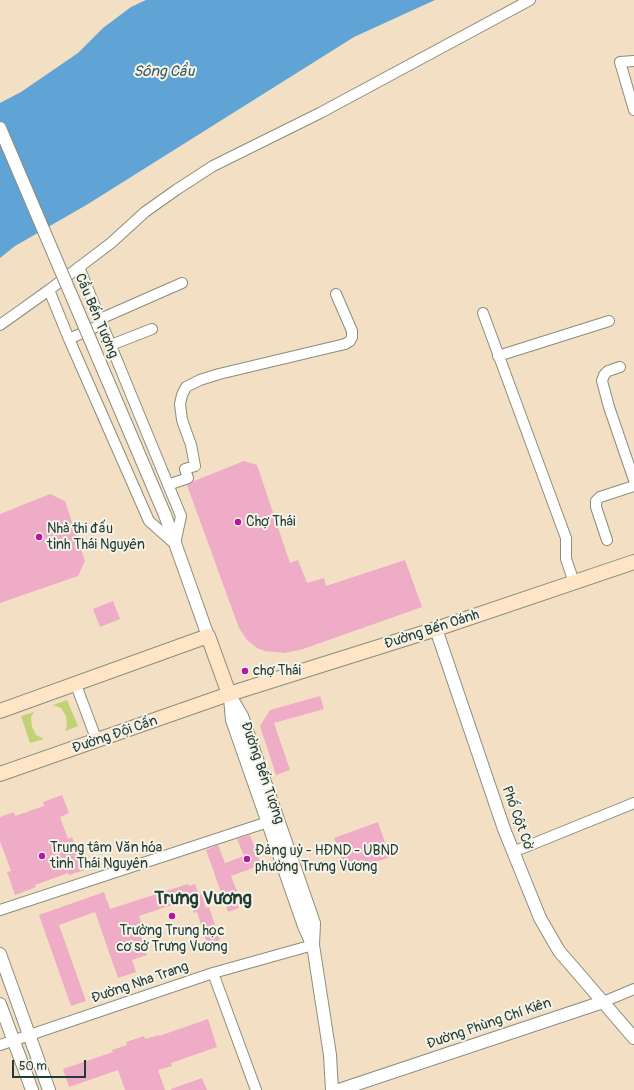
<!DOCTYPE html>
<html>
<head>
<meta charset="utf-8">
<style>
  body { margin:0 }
  #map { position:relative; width:634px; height:1090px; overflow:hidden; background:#f3dfc3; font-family:Pangolin,sans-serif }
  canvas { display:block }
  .scale { position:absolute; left:12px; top:1060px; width:74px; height:18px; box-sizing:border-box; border:2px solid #1f3d34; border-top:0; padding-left:5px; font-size:12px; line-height:14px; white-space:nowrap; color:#1f3d34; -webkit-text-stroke:3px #f7f3e8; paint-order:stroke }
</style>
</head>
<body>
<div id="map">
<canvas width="634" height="1090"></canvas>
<div class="scale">50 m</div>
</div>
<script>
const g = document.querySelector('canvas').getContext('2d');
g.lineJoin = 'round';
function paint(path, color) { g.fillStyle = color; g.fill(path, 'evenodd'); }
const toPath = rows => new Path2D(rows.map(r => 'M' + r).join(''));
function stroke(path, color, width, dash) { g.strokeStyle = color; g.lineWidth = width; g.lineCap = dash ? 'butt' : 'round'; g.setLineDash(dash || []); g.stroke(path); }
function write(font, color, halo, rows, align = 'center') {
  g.font = font + ' Pangolin,sans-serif'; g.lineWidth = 4; g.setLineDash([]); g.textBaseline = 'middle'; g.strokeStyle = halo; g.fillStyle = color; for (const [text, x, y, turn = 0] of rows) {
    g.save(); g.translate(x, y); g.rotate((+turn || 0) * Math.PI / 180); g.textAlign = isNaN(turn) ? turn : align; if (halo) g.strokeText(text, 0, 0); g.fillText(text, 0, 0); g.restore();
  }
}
paint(toPath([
  [67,700,78,726,65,731,67,726,66,716,61,708,53,705],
  [34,712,31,717,32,727,36,735,44,739,30,743,21,716]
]), '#c0d274');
paint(toPath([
  [146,0,435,0,354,37,88,204,15,246,0,258,0,103,21,92,78,53,103,28,131,7]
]), '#5fa4d4');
paint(toPath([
  [244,461,257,465,290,563,298,560,307,583,324,578,326,586,405,560,422,607,303,649,285,653,265,651,257,648,247,640,239,628,187,485,194,481],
  [50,494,65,501,85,561,78,576,0,603,0,514],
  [113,601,120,619,100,627,93,609],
  [320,696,324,709,274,723,290,770,276,775,260,726,270,710],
  [62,795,69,813,60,817,68,839,72,837,85,870,69,875,68,873,35,885,36,887,15,895,7,872,11,871,0,841,0,817,14,812,15,816,44,806,43,802],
  [378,822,390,857,346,872,334,838],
  [250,835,261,865,231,876,238,894,235,895,239,908,228,912,206,850,218,845,225,863,244,856,237,839],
  [188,884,189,886,195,884,199,895,202,894,206,908,209,907,220,940,207,944,197,912,194,913,190,899,139,916,142,925,138,926,147,955,132,960,136,972,118,978,95,912,59,925,86,1001,71,1006,39,915,104,892,110,909],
  [208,1019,217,1047,171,1063,172,1066,158,1070,165,1090,125,1090,118,1070,69,1087,63,1069,113,1052,112,1050,127,1045,126,1042,144,1036,145,1039,159,1035,159,1036],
  [202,1078,207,1090,171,1090,171,1089]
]), '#efacc7');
const minor = toPath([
  [634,61,620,62,634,110],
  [79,267,102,324],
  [49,290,69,339],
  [483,313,566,538,566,559,574,582],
  [100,319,182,283],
  [102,324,181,516,175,544,149,521,69,339,102,324],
  [0,325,49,290,111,243,145,212,176,190,213,166,320,113,530,0],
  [111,345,152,329],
  [498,356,609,321],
  [620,367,608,371,604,375,602,381,609,407,634,480],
  [168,485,188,478,185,469,195,466,191,445,182,420,180,404,182,395,186,387,200,380,219,374,345,344,350,341,352,337,352,331,336,294],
  [607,540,596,507,596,501,600,497,634,486],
  [76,685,97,741],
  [513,852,634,803],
  [0,910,268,822],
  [213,973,256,1090],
  [603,1002,634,989],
  [0,1045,213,973,313,945]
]);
const tertiary = toPath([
  [165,515,208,636],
  [436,629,504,829,540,918,559,951,634,1038],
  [229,694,242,716,314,923,313,945,330,1055,332,1090],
  [230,698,232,720,304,926,312,944],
  [0,954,49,1090],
  [0,1004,32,1090],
  [339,1090,603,1002]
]);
const secondary = toPath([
  [0,711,208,636,229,694],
  [0,774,229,694,436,629,634,562]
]);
stroke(minor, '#898e7c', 12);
stroke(tertiary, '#898e7c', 14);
stroke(secondary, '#898e7c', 16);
stroke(minor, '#fff', 10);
stroke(tertiary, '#fff', 12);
stroke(secondary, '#ffe4c6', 14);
const tertiaryBridge = toPath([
  [0,128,165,515]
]);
stroke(tertiaryBridge, '#898e7c', 14, []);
stroke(tertiaryBridge, '#fff', 12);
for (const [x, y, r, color] of [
  [238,522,4,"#b5179e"],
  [39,537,4,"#b5179e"],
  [245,671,4,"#b5179e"],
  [42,856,4,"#b5179e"],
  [247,859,4,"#b5179e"],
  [172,916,4,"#b5179e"]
]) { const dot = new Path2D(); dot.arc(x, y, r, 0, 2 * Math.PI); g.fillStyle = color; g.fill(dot); stroke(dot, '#f7f3e8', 1.5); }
write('14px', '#1f3d34', '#f7f3e8', [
  ["Cầu Bến Tượng",96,316,67],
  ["Đường Bến Oánh",432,630,-18],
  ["Đường Đội Cấn",115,735,-19],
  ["Đường Bến Tượng",262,773,71],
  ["Phố Cột Cờ",517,818,70],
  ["Đường Nha Trang",140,983,-19],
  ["Đường Phùng Chí Kiên",489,1024,-19]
]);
write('14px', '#1f3d34', '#f7f3e8', [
  ["Chợ Thái",246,522],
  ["Nhà thi đấu",47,529],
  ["tỉnh Thái Nguyên",47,545],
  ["chợ Thái",253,671],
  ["Trung tâm Văn hóa",50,848],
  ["tỉnh Thái Nguyên",50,864],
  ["Đảng uỷ - HĐND - UBND",255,851],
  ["phường Trưng Vương",255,867],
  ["Trường Trung học",172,931,"center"],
  ["cơ sở Trưng Vương",172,947,"center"]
], 'left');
write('italic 15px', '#325c64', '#f7f3e8', [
  ["Sông Cầu",164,72]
]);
write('bold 18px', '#1f3d34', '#f7f3e8', [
  ["Trưng Vương",203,899]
]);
</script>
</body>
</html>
